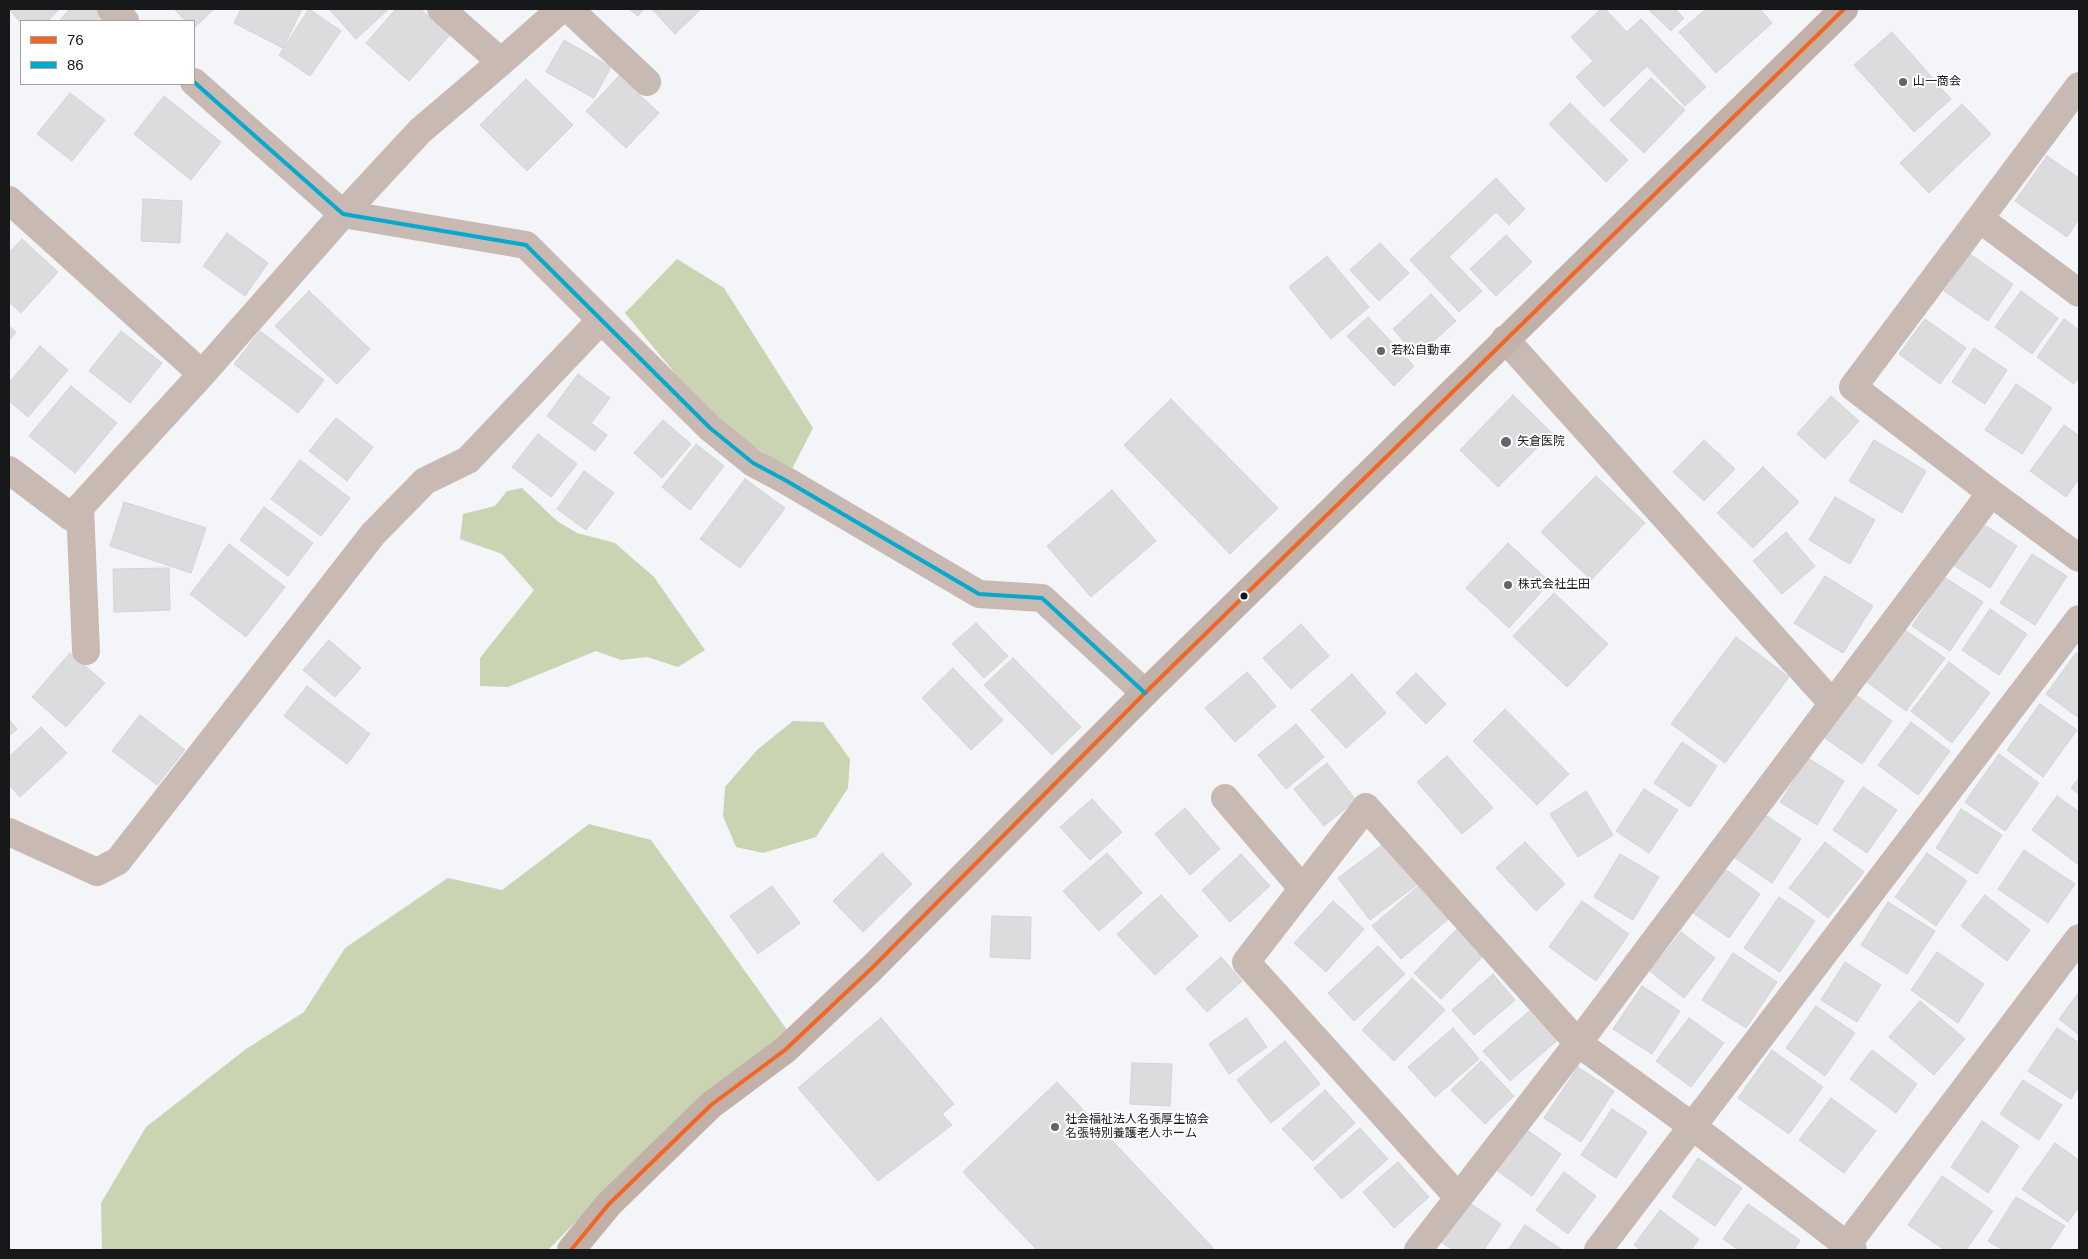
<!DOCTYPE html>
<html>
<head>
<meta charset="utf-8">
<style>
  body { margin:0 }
  #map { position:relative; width:2088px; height:1259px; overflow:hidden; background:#f3f5f9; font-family:Arial,sans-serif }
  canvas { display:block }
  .frame { position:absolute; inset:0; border:10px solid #17181a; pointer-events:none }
  .legend { position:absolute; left:20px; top:20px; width:175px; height:65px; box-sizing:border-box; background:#fff; border:1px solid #a2a3a3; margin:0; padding:6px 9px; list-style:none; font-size:15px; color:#17181a }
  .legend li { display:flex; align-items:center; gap:10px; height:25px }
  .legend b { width:25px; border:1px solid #a2a3a3 }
</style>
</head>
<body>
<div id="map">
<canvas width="2088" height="1259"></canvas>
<div class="frame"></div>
<ul class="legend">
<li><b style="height:6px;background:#f26522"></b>76</li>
<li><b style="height:6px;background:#00a9ce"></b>86</li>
</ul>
</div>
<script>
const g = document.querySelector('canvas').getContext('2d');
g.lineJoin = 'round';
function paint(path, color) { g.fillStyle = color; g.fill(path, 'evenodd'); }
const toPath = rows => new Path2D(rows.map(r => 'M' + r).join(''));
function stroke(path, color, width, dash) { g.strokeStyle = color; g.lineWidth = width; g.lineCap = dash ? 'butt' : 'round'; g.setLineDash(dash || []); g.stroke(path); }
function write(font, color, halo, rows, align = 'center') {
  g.font = font + ' Arial,"Noto Sans JP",sans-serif'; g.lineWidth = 4; g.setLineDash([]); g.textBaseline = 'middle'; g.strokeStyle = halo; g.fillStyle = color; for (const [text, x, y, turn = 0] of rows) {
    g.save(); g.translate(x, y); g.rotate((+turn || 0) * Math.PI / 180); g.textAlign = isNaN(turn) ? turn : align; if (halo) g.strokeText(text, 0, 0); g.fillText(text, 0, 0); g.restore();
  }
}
paint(toPath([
  [677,259,724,288,813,428,791,471,713,419,625,313],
  [522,488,557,521,577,533,615,543,654,577,705,650,678,667,647,657,621,660,596,651,508,687,480,686,480,658,534,590,502,554,460,539,463,514,495,506,507,491],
  [793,721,823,722,850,759,848,788,816,837,763,853,736,847,723,816,725,787,757,750],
  [589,824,651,840,790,1034,727,1076,640,1157,548,1250,102,1250,101,1203,146,1127,246,1049,304,1012,345,948,448,878,502,890]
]), '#cbd4b2');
const building = toPath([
  [9,9,59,9,48,21,21,21,21,23,9,9],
  [70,9,103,9,117,21,59,21,70,9],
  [174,9,214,9,194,28,194,21,186,21,174,9],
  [241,9,297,9,301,11,283,48,234,23,241,9],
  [309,9,341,31,310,76,279,55,309,9],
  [329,9,389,9,356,39,329,9],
  [396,9,420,9,450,35,409,81,366,43,396,9],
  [629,9,644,9,638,16,629,9],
  [652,9,701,9,675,34,652,9],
  [1601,9,1605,9,1627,32,1641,19,1706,87,1685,106,1647,66,1604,107,1576,77,1593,61,1571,37,1601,9],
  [1648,9,1675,9,1684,18,1671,31,1648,9],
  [1706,9,1760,9,1772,23,1716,73,1679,32,1706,9],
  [1892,32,1951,99,1914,132,1854,65,1892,32],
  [564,40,611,67,594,98,546,72,564,40],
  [619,76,659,113,626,148,586,111,619,76],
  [1651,78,1685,110,1644,153,1610,120,1651,78],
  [526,79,573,125,527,171,480,125,526,79],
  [70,93,105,120,72,161,37,134,70,93],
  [164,96,221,142,191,180,134,134,164,96],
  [1570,103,1628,160,1606,182,1549,124,1570,103],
  [1962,104,1991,134,1929,193,1900,163,1962,104],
  [2047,156,2079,178,2079,219,2067,237,2015,201,2047,156],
  [1496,178,1525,209,1509,225,1496,212,1449,257,1482,291,1459,312,1410,260,1496,178],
  [143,199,182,201,180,243,141,241,143,199],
  [227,233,268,263,245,296,203,266,227,233],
  [1506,235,1532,262,1496,296,1470,269,1506,235],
  [22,239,58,272,21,313,9,302,9,253,22,239],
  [1380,243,1409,273,1379,301,1350,270,1380,243],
  [1970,254,2013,284,1988,321,1944,291,1970,254],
  [1327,256,1369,307,1331,339,1289,287,1327,256],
  [309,291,370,349,337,384,275,326,309,291],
  [2021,291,2058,318,2032,354,1995,327,2021,291],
  [1431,294,1456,321,1417,356,1393,329,1431,294],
  [1368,317,1414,366,1394,386,1347,336,1368,317],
  [1925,319,1966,348,1940,384,1899,354,1925,319],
  [2064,319,2079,330,2079,376,2074,384,2037,357,2064,319],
  [9,326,16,332,9,341,9,326],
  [121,331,162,363,130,403,89,371,121,331],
  [260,331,324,380,298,413,234,364,260,331],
  [40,346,68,370,28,417,9,401,9,383,40,346],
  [1974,348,2007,370,1985,404,1952,382,1974,348],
  [578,374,610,398,591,423,607,435,595,451,547,416,578,374],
  [2016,384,2052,408,2022,454,1985,430,2016,384],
  [71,386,117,423,75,473,29,436,71,386],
  [1513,395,1552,433,1498,487,1460,450,1513,395],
  [1831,396,1859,421,1825,459,1797,434,1831,396],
  [1171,399,1278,508,1230,554,1124,445,1171,399],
  [336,418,373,447,347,481,309,451,336,418],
  [663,420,691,444,662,478,634,453,663,420],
  [2064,425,2079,436,2079,479,2066,497,2030,471,2064,425],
  [538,434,577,464,551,497,512,467,538,434],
  [1704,440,1735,469,1704,501,1673,472,1704,440],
  [1874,440,1926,471,1902,513,1849,481,1874,440],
  [696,444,724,466,690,510,662,487,696,444],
  [300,460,350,498,321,536,271,499,300,460],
  [1763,467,1799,502,1753,548,1717,513,1763,467],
  [584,471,614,493,586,530,557,509,584,471],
  [1596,476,1645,523,1591,580,1541,532,1596,476],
  [745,479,785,508,740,568,700,539,745,479],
  [1112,490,1156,541,1091,597,1047,546,1112,490],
  [1835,497,1875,520,1850,564,1809,540,1835,497],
  [124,502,206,528,191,573,110,546,124,502],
  [264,507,313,543,288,576,240,540,264,507],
  [1980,522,2017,546,1990,588,1953,565,1980,522],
  [1786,532,1815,566,1782,594,1753,561,1786,532],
  [1508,543,1550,582,1509,628,1466,588,1508,543],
  [229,544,285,587,246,637,190,594,229,544],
  [2032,554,2067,576,2035,625,2000,603,2032,554],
  [169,568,170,610,114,612,113,569,169,568],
  [1825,576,1873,606,1843,653,1794,623,1825,576],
  [1944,577,1983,602,1950,651,1912,626,1944,577],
  [1554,593,1608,644,1567,687,1513,636,1554,593],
  [1990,609,2027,634,1999,675,1962,650,1990,609],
  [976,623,1008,656,984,678,952,644,976,623],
  [1301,624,1329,656,1291,689,1263,658,1301,624],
  [1905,630,1945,658,1906,711,1867,682,1905,630],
  [1736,637,1789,677,1725,763,1671,724,1736,637],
  [329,640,361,668,335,697,303,670,329,640],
  [70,653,105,683,66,727,32,697,70,653],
  [2076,653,2079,655,2079,718,2046,694,2076,653],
  [1013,658,1081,727,1052,755,984,685,1013,658],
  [1949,662,1990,693,1952,743,1911,711,1949,662],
  [953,668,1003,720,971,750,922,698,953,668],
  [1247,672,1276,706,1235,742,1205,708,1247,672],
  [1416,673,1446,704,1426,724,1396,693,1416,673],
  [1352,674,1386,713,1346,748,1311,710,1352,674],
  [307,686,370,734,347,764,284,716,307,686],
  [1853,693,1892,721,1862,764,1822,736,1853,693],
  [2040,704,2077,730,2043,777,2007,750,2040,704],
  [1505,709,1569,774,1537,805,1473,741,1505,709],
  [140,715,185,750,157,785,112,751,140,715],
  [9,719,17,729,9,736,9,719],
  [1911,722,1950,751,1918,795,1878,765,1911,722],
  [1296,724,1324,757,1286,789,1258,755,1296,724],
  [41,727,67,753,20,797,9,785,9,757,41,727],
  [1682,742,1717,766,1690,807,1654,783,1682,742],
  [1999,754,2039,783,2005,831,1965,802,1999,754],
  [1447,756,1493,808,1462,834,1417,782,1447,756],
  [1808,758,1844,781,1817,825,1780,802,1808,758],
  [1327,763,1356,800,1324,826,1294,789,1327,763],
  [2079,778,2079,794,2071,788,2079,778],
  [1863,787,1897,810,1867,853,1833,830,1863,787],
  [1644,789,1678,810,1649,853,1616,831,1644,789],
  [1586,791,1613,835,1578,857,1550,814,1586,791],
  [2057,796,2079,812,2079,865,2032,830,2057,796],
  [1092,799,1122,832,1090,860,1060,827,1092,799],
  [1185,808,1220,849,1190,875,1155,834,1185,808],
  [1961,809,2002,835,1977,874,1936,848,1961,809],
  [1764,814,1801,839,1772,883,1735,858,1764,814],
  [1386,842,1418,884,1370,920,1338,878,1386,842],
  [1525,842,1565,884,1536,911,1496,868,1525,842],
  [1825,842,1864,872,1828,918,1789,888,1825,842],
  [2024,850,2075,884,2048,923,1998,889,2024,850],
  [882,853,912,884,863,932,833,901,882,853],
  [1107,853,1142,893,1099,931,1063,891,1107,853],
  [1927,853,1967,881,1936,926,1895,897,1927,853],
  [1241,854,1270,886,1230,922,1202,890,1241,854],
  [1620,854,1659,877,1633,920,1594,897,1620,854],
  [1725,869,1760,894,1729,938,1693,913,1725,869],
  [1421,884,1451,917,1401,959,1372,926,1421,884],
  [772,886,800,923,758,954,730,916,772,886],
  [1161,895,1198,936,1155,975,1117,934,1161,895],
  [1985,895,2030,930,2007,961,1961,926,1985,895],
  [1779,897,1815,921,1780,972,1744,948,1779,897],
  [1333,901,1364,929,1326,972,1294,943,1333,901],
  [1582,901,1629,934,1596,981,1549,947,1582,901],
  [1888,902,1935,931,1907,974,1861,945,1888,902],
  [992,916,1031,917,1030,959,990,957,992,916],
  [1457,929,1484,955,1441,999,1414,973,1457,929],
  [1681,932,1715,958,1684,998,1650,971,1681,932],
  [1378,946,1405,974,1354,1021,1328,993,1378,946],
  [1937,952,1984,984,1958,1023,1911,990,1937,952],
  [1733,953,1777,982,1746,1028,1702,1000,1733,953],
  [1221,957,1242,981,1207,1012,1186,989,1221,957],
  [1845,962,1881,985,1857,1022,1821,1000,1845,962],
  [1493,974,1515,1000,1474,1035,1452,1010,1493,974],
  [1412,978,1445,1010,1394,1061,1362,1030,1412,978],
  [1642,986,1680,1011,1652,1054,1613,1029,1642,986],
  [2079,992,2079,1035,2059,1019,2079,992],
  [1920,1001,1965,1039,1934,1075,1889,1037,1920,1001],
  [1816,1006,1855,1033,1825,1076,1786,1048,1816,1006],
  [1534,1007,1561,1037,1510,1081,1483,1051,1534,1007],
  [881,1018,954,1104,942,1114,952,1125,878,1181,798,1088,881,1018],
  [1246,1018,1267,1047,1229,1074,1209,1044,1246,1018],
  [1689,1018,1724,1043,1691,1087,1656,1061,1689,1018],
  [1453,1028,1479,1059,1435,1097,1408,1067,1453,1028],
  [2057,1028,2079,1043,2079,1086,2071,1099,2028,1071,2057,1028],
  [1285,1041,1320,1084,1271,1123,1237,1080,1285,1041],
  [1772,1050,1823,1087,1789,1134,1738,1098,1772,1050],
  [1872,1050,1917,1084,1896,1113,1850,1079,1872,1050],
  [1481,1061,1514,1096,1485,1124,1451,1090,1481,1061],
  [1132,1063,1172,1064,1170,1106,1130,1104,1132,1063],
  [1578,1067,1614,1091,1581,1142,1544,1118,1578,1067],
  [2023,1080,2062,1105,2039,1140,2000,1114,2023,1080],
  [1057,1082,1215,1250,1037,1250,963,1172,1057,1082],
  [1325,1090,1355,1123,1313,1161,1282,1129,1325,1090],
  [1831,1098,1876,1131,1844,1173,1799,1140,1831,1098],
  [1612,1109,1647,1132,1616,1178,1581,1155,1612,1109],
  [1982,1121,2019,1146,1988,1193,1951,1167,1982,1121],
  [1360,1128,1388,1159,1342,1199,1314,1168,1360,1128],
  [1524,1128,1561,1154,1532,1196,1495,1169,1524,1128],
  [2055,1143,2079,1160,2079,1207,2068,1222,2022,1189,2055,1143],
  [1698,1158,1742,1188,1715,1226,1672,1197,1698,1158],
  [1398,1162,1429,1197,1394,1228,1363,1192,1398,1162],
  [1564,1172,1596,1196,1568,1234,1536,1210,1564,1172],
  [1942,1176,1993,1211,1966,1250,1945,1250,1908,1225,1942,1176],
  [2016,1197,2065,1226,2049,1250,2003,1250,1988,1241,2016,1197],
  [1468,1202,1501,1224,1484,1250,1453,1250,1441,1242,1468,1202],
  [1748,1204,1800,1240,1794,1250,1739,1250,1723,1239,1748,1204],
  [1660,1210,1699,1239,1691,1250,1641,1250,1634,1245,1660,1210],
  [1525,1225,1561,1249,1559,1250,1508,1250,1525,1225]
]);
paint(building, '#dcdcde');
stroke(building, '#d3d2d4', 1);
stroke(toPath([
  [111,9,125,21],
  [569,9,647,82],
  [501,62,561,9],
  [194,82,343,214,526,245,710,428,753,463,785,480,979,594,1042,598,1145,693],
  [2079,86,1853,387,1991,493,2079,558],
  [9,200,202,374],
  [1980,219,2079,293],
  [1505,339,1832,703],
  [9,470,71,517,202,374,343,214,420,131,501,62,441,9],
  [80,507,86,651],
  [1225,798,1302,888],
  [9,832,97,872,118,861,373,534,425,481,468,460,601,320],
  [1458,1197,1246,962,1366,807,1578,1043,1692,1126,1853,1250],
  [1418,1250,1578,1043,1991,493],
  [1598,1250,2079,619],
  [1843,1250,2079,938]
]), '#c8bab3', 28);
stroke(toPath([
  [571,1250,609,1204,711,1105,785,1050,871,969,1145,693,1844,9]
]), '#c1b1a9', 28);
stroke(toPath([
  [571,1250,609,1204,711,1105,785,1050,871,969,1145,693,1844,9]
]), '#f26522', 4);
stroke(toPath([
  [194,82,343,214,526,245,710,428,753,463,785,480,979,594,1042,598,1145,693]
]), '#00a9ce', 4);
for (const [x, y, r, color] of [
  [1903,82,5,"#646568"],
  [1381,351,5,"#646568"],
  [1506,442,6,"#646568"],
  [1508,585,5,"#646568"],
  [1244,596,4.5,"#17181a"],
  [1055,1127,5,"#646568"]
]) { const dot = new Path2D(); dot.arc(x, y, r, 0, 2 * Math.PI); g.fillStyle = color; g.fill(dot); stroke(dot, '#fff', 2); }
write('12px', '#17181a', '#fff', [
  ["山一商会",1913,82],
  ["若松自動車",1391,351],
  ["矢倉医院",1517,442],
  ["株式会社生田",1518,585],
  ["社会福祉法人名張厚生協会",1065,1120],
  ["名張特別養護老人ホーム",1065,1134]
], 'left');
</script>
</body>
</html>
